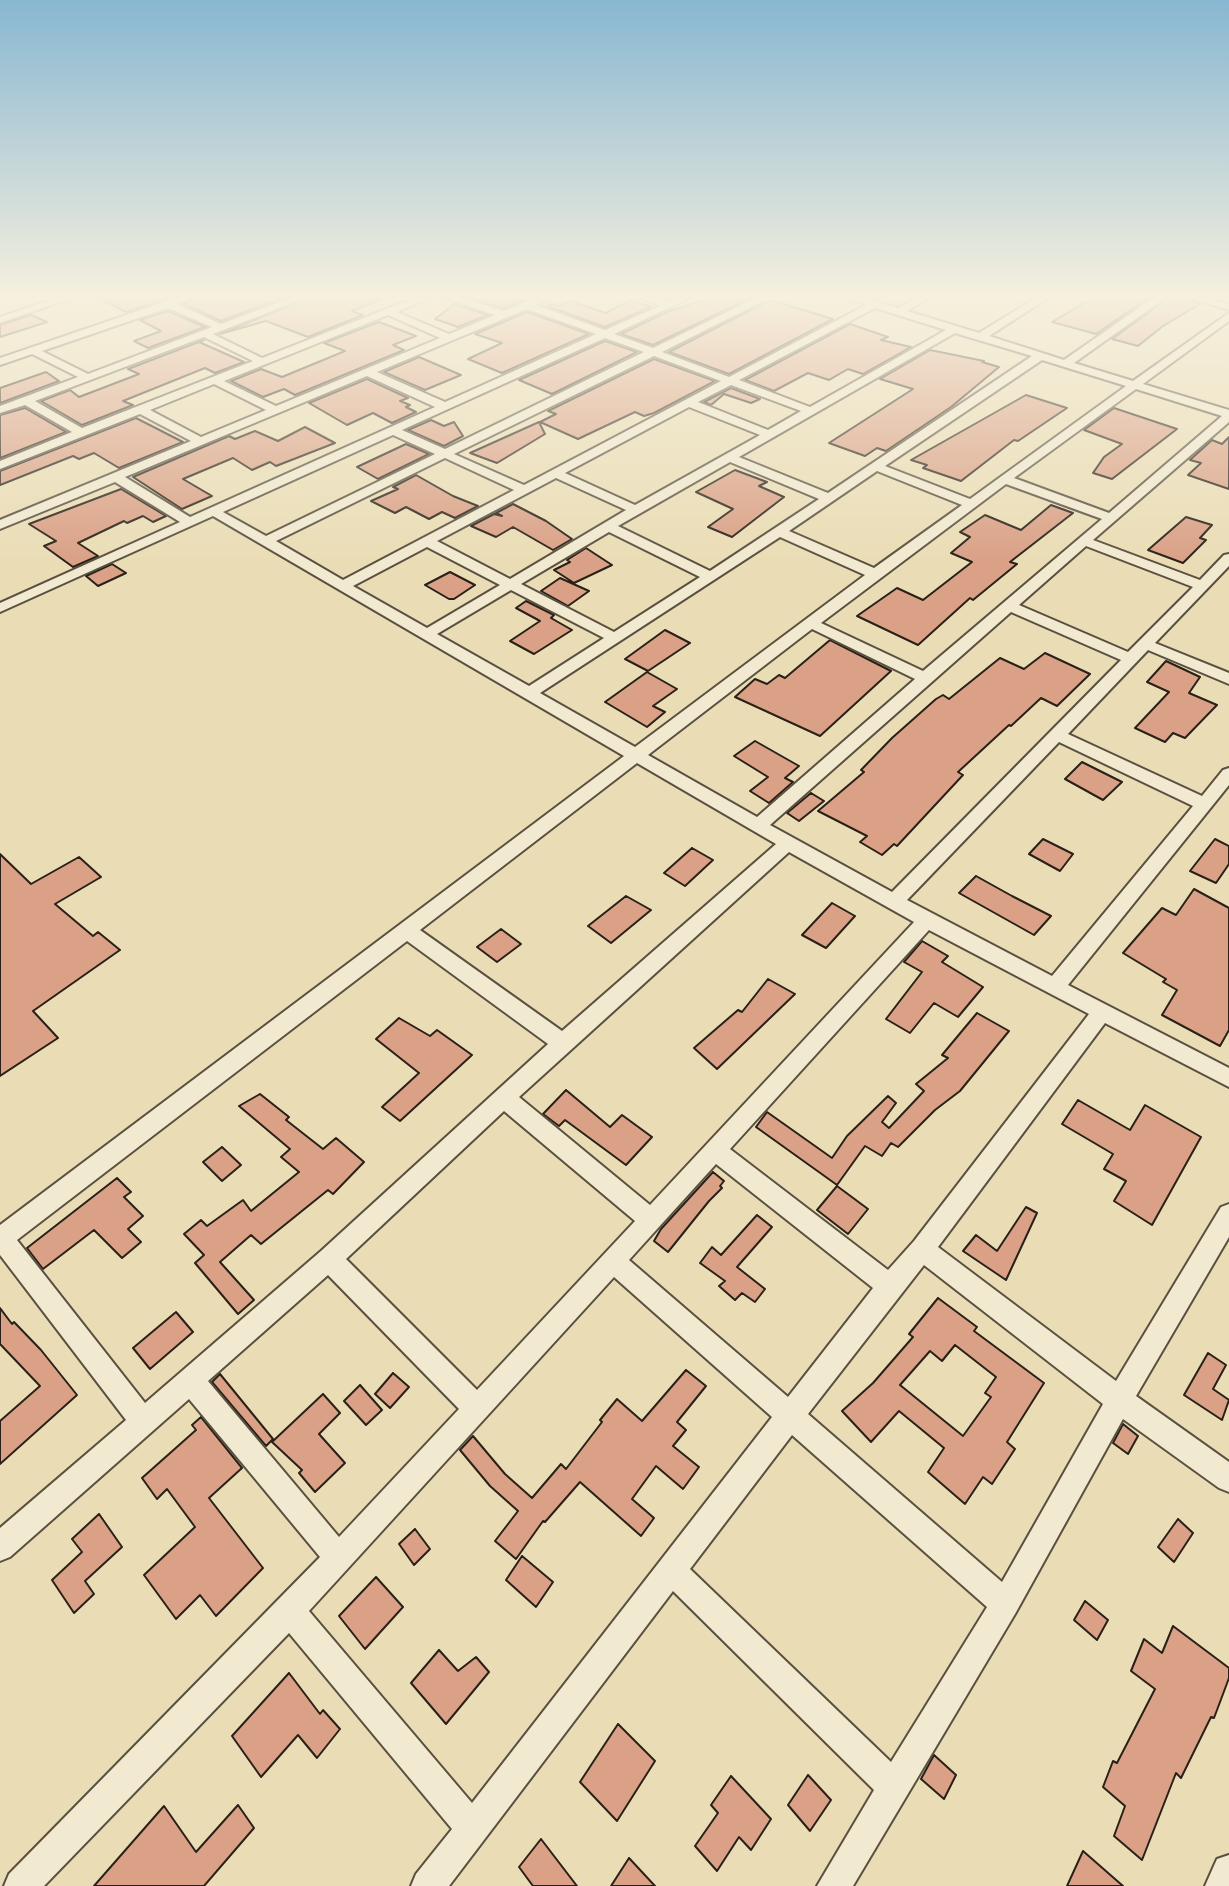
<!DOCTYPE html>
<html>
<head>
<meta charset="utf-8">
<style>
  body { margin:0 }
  canvas { display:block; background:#eaddb6 }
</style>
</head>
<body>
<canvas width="1229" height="1886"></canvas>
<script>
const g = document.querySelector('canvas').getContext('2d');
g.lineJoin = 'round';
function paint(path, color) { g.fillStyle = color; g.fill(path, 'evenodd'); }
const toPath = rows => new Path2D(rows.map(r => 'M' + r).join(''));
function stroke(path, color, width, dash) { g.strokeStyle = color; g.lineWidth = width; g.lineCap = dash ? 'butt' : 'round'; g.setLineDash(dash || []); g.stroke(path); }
const building = toPath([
  [95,296,174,296,126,312,95,296],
  [199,296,288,296,221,321,184,304,199,296],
  [312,296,385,298,352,311,363,315,308,337,266,321,220,334,312,296],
  [464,296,511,296,523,300,504,308,464,296],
  [715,296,754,296,653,345,621,334,667,312,715,296],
  [1096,296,1106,299,1110,296,1151,296,1096,334,1052,322,1096,296],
  [1171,296,1182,296,1200,304,1163,326,1138,346,1112,339,1171,296],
  [631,300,651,307,605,327,547,306,553,304,558,306,570,301,606,313,631,300],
  [770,300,833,319,729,374,669,352,770,300],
  [454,304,488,315,458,327,435,319,454,304],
  [168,311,205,327,148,348,134,341,161,331,140,320,168,311],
  [527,312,589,334,502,373,468,359,502,343,475,334,527,312],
  [31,315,47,322,0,337,0,325,31,315],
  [379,322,416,336,393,345,404,350,295,395,284,389,263,397,231,381,261,369,282,377,345,351,324,343,379,322],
  [850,324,888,337,881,340,911,347,863,374,848,369,829,380,808,373,774,391,745,380,850,324],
  [204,340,199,342,244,362,215,373,205,368,123,401,133,405,82,425,41,401,70,390,79,397,139,374,128,369,204,340],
  [605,341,637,352,552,394,519,380,605,341],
  [930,350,984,361,982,362,999,367,951,407,886,451,877,448,865,456,829,443,913,389,880,379,930,350],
  [419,357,461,375,425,390,384,372,419,357],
  [654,359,715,381,654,413,644,416,635,412,578,439,540,422,556,414,548,411,654,359],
  [46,372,59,381,0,403,0,388,46,372],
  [367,379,408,398,400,401,410,405,406,407,416,412,392,423,373,413,347,425,309,403,367,379],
  [731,388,760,399,751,403,724,394,711,405,704,402,731,388],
  [1026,395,1067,408,1018,441,1014,440,961,481,923,468,927,465,911,460,1026,395],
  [25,408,66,432,0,458,0,415,25,408],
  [1114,408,1177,429,1112,479,1093,473,1104,457,1122,444,1084,430,1114,408],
  [136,418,183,442,119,468,94,453,79,459,73,456,0,485,0,471,136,418],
  [431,420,444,426,454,422,463,436,444,446,408,430,431,420],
  [539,422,545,434,497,463,470,453,539,422],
  [305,427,335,443,276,466,270,462,252,470,233,458,183,479,212,496,182,509,133,477,229,436,235,439,255,431,278,441,305,427],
  [1229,437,1229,489,1188,475,1201,463,1190,460,1191,459,1212,440,1222,444,1229,437],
  [406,444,429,454,378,479,357,467,406,444],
  [735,470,767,482,759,486,784,497,732,537,708,527,733,509,696,492,735,470],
  [416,475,453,496,478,506,455,518,442,512,429,519,406,507,395,513,371,501,398,489,393,487,416,475],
  [121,489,166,516,153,522,143,516,127,523,124,521,78,543,98,556,73,567,44,546,56,541,29,524,121,489],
  [513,504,546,521,572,539,553,550,513,527,496,537,471,526,494,514,502,516,496,513,513,504],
  [1051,505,1073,513,1010,562,1017,564,973,600,970,598,918,645,857,616,897,588,923,600,972,562,951,553,970,537,960,532,985,515,1021,530,1051,505],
  [1186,517,1212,525,1200,538,1206,540,1183,563,1148,550,1186,517],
  [586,548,612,565,574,583,554,570,570,562,567,560,586,548],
  [112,564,126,573,98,586,86,576,112,564],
  [450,572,475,585,454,599,449,599,425,585,450,572],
  [560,578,589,591,568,606,541,591,560,578],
  [526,601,554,615,551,618,572,630,534,654,510,641,540,621,516,608,526,601],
  [665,630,690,643,648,671,625,659,665,630],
  [830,640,891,671,820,736,735,697,755,679,767,684,779,675,785,678,830,640],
  [1045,653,1090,674,1057,706,1041,698,1011,726,1009,725,958,772,963,775,897,846,894,844,882,855,860,842,867,836,818,811,864,772,861,770,892,738,936,699,943,695,949,699,1000,658,1024,669,1045,653],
  [1166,661,1200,677,1189,693,1217,705,1185,738,1173,733,1165,742,1135,728,1169,692,1147,682,1166,661],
  [647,672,677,689,653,706,665,712,647,727,605,702,647,672],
  [755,741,799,766,785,778,793,782,769,803,750,791,768,777,734,756,755,741],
  [1082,762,1122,782,1103,800,1065,779,1082,762],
  [811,793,824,801,799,821,787,813,811,793],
  [1043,839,1073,854,1060,871,1029,854,1043,839],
  [1215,839,1229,846,1229,864,1216,883,1190,871,1215,839],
  [692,848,713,860,685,886,664,873,692,848],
  [0,854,31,884,79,857,101,877,55,904,93,936,98,932,120,950,33,1011,58,1038,0,1076,0,854],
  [976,876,1012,896,1051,916,1034,935,959,893,976,876],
  [1194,889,1229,908,1229,1030,1220,1046,1162,1015,1177,990,1163,982,1166,979,1123,953,1162,908,1176,915,1194,889],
  [626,896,651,910,611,943,588,926,626,896],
  [832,903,855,916,826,948,802,935,832,903],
  [501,929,521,944,497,962,477,947,501,929],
  [922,941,948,956,942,962,983,987,958,1017,934,1003,910,1033,886,1019,922,972,904,962,922,941],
  [768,979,795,994,717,1069,694,1048,738,1010,742,1012,768,979],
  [977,1013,1009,1031,960,1091,935,1110,898,1147,891,1143,882,1156,865,1146,837,1185,756,1127,767,1112,832,1158,847,1136,888,1096,896,1103,882,1122,889,1128,924,1091,916,1084,948,1058,942,1055,977,1013],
  [399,1018,430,1036,437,1030,472,1055,400,1121,382,1107,419,1073,376,1039,399,1018],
  [566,1090,610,1127,622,1115,652,1137,626,1165,565,1120,559,1126,543,1114,566,1090],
  [260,1094,289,1117,286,1120,323,1149,336,1138,364,1162,333,1194,328,1190,261,1244,251,1235,220,1262,254,1300,238,1314,195,1263,204,1255,184,1234,201,1220,207,1226,243,1200,251,1211,299,1172,281,1157,290,1149,239,1106,260,1094],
  [1078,1100,1130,1130,1145,1105,1201,1137,1152,1225,1114,1201,1126,1181,1104,1169,1113,1154,1062,1124,1078,1100],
  [222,1147,241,1165,222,1181,203,1162,222,1147],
  [713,1172,724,1181,720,1186,722,1188,709,1201,668,1252,654,1241,661,1229,713,1172],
  [117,1178,131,1192,124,1197,143,1216,128,1229,141,1242,122,1258,94,1230,43,1269,27,1248,117,1178],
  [837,1186,868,1209,848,1234,817,1210,837,1186],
  [1026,1207,1037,1213,1006,1280,963,1251,976,1235,997,1251,1026,1207],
  [757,1215,772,1227,737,1267,765,1289,755,1302,742,1293,735,1300,719,1286,725,1281,700,1263,712,1247,721,1255,757,1215],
  [938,1298,977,1327,974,1331,1044,1383,1007,1442,1015,1449,992,1484,983,1477,965,1504,928,1472,944,1448,899,1411,871,1442,842,1411,873,1383,913,1337,909,1334,938,1298],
  [955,1345,996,1377,985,1393,991,1397,963,1436,900,1385,930,1351,942,1361,955,1345],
  [0,1308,12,1324,14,1322,41,1350,77,1395,0,1464,0,1421,40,1386,0,1344,0,1308],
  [176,1312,193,1332,150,1369,133,1348,176,1312],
  [1208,1353,1226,1365,1213,1389,1229,1400,1222,1420,1184,1395,1208,1353],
  [686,1370,706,1386,677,1422,686,1430,673,1446,699,1467,683,1489,656,1466,632,1499,654,1518,641,1536,580,1482,545,1522,543,1521,516,1559,495,1541,518,1511,490,1486,460,1450,473,1436,505,1474,532,1498,561,1464,566,1469,602,1422,600,1420,617,1399,642,1421,686,1370],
  [393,1373,409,1387,390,1408,375,1394,393,1373],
  [220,1374,273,1439,266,1446,212,1382,220,1374],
  [360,1385,382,1410,366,1425,344,1401,360,1385],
  [323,1394,340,1413,319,1434,345,1463,315,1492,299,1473,302,1470,272,1442,323,1394],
  [201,1417,242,1468,209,1498,263,1568,216,1616,200,1595,176,1619,144,1575,195,1527,167,1489,157,1499,142,1478,196,1430,192,1425,201,1417],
  [1123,1424,1138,1436,1128,1454,1113,1443,1123,1424],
  [99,1514,122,1547,85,1581,94,1594,74,1613,52,1580,82,1552,72,1539,99,1514],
  [1178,1519,1193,1533,1174,1562,1158,1547,1178,1519],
  [415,1529,430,1549,414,1565,399,1544,415,1529],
  [522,1556,553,1582,536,1607,506,1580,522,1556],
  [376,1577,403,1607,365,1649,339,1616,376,1577],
  [1085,1601,1108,1620,1097,1640,1074,1620,1085,1601],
  [1173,1626,1229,1668,1229,1678,1214,1718,1211,1717,1181,1778,1176,1773,1142,1860,1114,1836,1125,1806,1103,1787,1113,1761,1117,1763,1155,1689,1131,1671,1144,1639,1162,1653,1173,1626],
  [439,1650,458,1671,476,1657,489,1672,446,1724,411,1683,439,1650],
  [289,1673,320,1714,323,1710,340,1729,317,1758,298,1735,261,1777,232,1736,289,1673],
  [618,1724,655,1761,617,1821,580,1782,618,1724],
  [934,1755,956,1775,944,1799,921,1779,934,1755],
  [808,1775,831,1800,810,1831,788,1805,808,1775],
  [731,1776,771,1819,751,1850,739,1837,717,1871,695,1846,718,1813,711,1805,731,1776],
  [238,1805,254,1828,204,1886,94,1886,164,1806,196,1852,238,1805],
  [541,1839,577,1886,533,1886,519,1867,541,1839],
  [1083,1851,1123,1886,1067,1886,1083,1851],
  [629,1858,655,1886,611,1886,629,1858]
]);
paint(building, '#daa187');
stroke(building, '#292118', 2);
const minor = toPath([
  [62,296,77,296,0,323,0,317,62,296],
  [182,296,197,296,177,304,221,324,296,296,310,296,213,334,262,358,419,296,433,296,397,312,449,334,495,315,440,296,455,296,504,311,540,296,554,296,536,305,605,330,660,306,636,296,651,296,668,302,681,296,694,296,614,334,653,348,760,296,773,296,662,352,729,377,866,305,843,296,859,296,898,308,920,296,933,296,907,311,979,333,1039,296,1051,296,989,336,1064,360,1156,296,1168,296,1074,363,1133,381,1229,313,1229,321,1143,384,1229,410,1229,422,1093,540,1200,580,1224,555,1229,554,1229,566,1155,643,1229,673,1229,684,1148,650,1068,734,1202,796,1223,770,1229,768,1229,785,1068,985,1229,1068,1229,1087,1105,1023,938,1247,1116,1381,1221,1207,1229,1204,1229,1237,1136,1396,1229,1462,1229,1492,1219,1488,1123,1419,1015,1614,853,1886,817,1886,874,1790,673,1591,449,1886,411,1886,416,1874,452,1829,289,1633,44,1886,4,1886,9,1874,320,1557,189,1399,10,1557,0,1561,0,1528,126,1420,0,1255,0,1225,624,756,213,516,0,612,0,603,180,522,115,482,0,529,0,520,191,441,140,414,0,469,0,461,72,432,25,405,0,413,0,406,78,377,32,354,0,365,0,358,182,296],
  [168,308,212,327,88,374,42,351,168,308],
  [875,308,946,330,810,407,739,380,875,308],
  [527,309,596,334,445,402,377,372,527,309],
  [388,315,440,338,276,406,224,381,388,315],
  [955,333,1032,356,828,493,739,457,955,333],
  [204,337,253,361,82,428,35,401,204,337],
  [605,338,644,352,445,449,402,430,605,338],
  [654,356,721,381,524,485,454,454,654,356],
  [1042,360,1126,386,970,499,885,466,1042,360],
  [367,376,435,407,190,517,125,477,367,376],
  [214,384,266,410,201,437,150,410,214,384],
  [731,385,801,411,768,430,698,402,731,385],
  [1136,389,1222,416,1109,513,1014,478,1136,389],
  [689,407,760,435,635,505,565,473,689,407],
  [393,435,435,454,266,536,223,512,393,435],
  [445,458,514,490,343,580,276,541,445,458],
  [730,462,819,499,710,571,618,526,730,462],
  [877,471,962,505,874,568,789,531,877,471],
  [556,478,626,510,510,579,437,541,556,478],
  [1006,484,1102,519,923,671,821,623,1006,484],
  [609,532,700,577,614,632,521,584,609,532],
  [780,537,865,575,635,747,540,693,780,537],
  [1086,546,1193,587,1128,652,1019,605,1086,546],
  [427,547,500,585,427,628,353,586,427,547],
  [511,590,604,638,529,686,437,634,511,590],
  [1011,612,1121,660,892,892,770,825,1011,612],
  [812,629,915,679,757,817,648,755,812,629],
  [1059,742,1193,806,1052,976,907,900,1059,742],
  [637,763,776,844,562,1031,420,930,637,763],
  [789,852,914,922,650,1205,519,1097,789,852],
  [929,930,1089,1014,914,1241,888,1270,730,1149,929,930],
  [407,941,548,1044,321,1251,145,1403,17,1240,407,941],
  [504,1111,635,1221,477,1390,346,1259,504,1111],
  [716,1164,873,1288,788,1397,629,1260,716,1164],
  [924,1265,1103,1404,1002,1582,808,1414,924,1265],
  [328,1275,459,1409,339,1537,208,1381,328,1275],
  [614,1277,772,1417,472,1803,309,1611,614,1277],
  [792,1435,987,1607,891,1762,690,1569,792,1435],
  [1184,296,1200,296,1229,304,1229,310,1184,296],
  [1229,1855,1229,1886,1205,1886,1217,1859,1229,1855]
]);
stroke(minor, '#595040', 4);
paint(minor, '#f1e9d0');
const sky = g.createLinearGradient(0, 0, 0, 560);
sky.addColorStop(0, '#88b7d1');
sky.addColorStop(0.53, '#f6f0de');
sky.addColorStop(1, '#f6f0de00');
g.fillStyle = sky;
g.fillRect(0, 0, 1229, 560);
</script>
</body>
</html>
